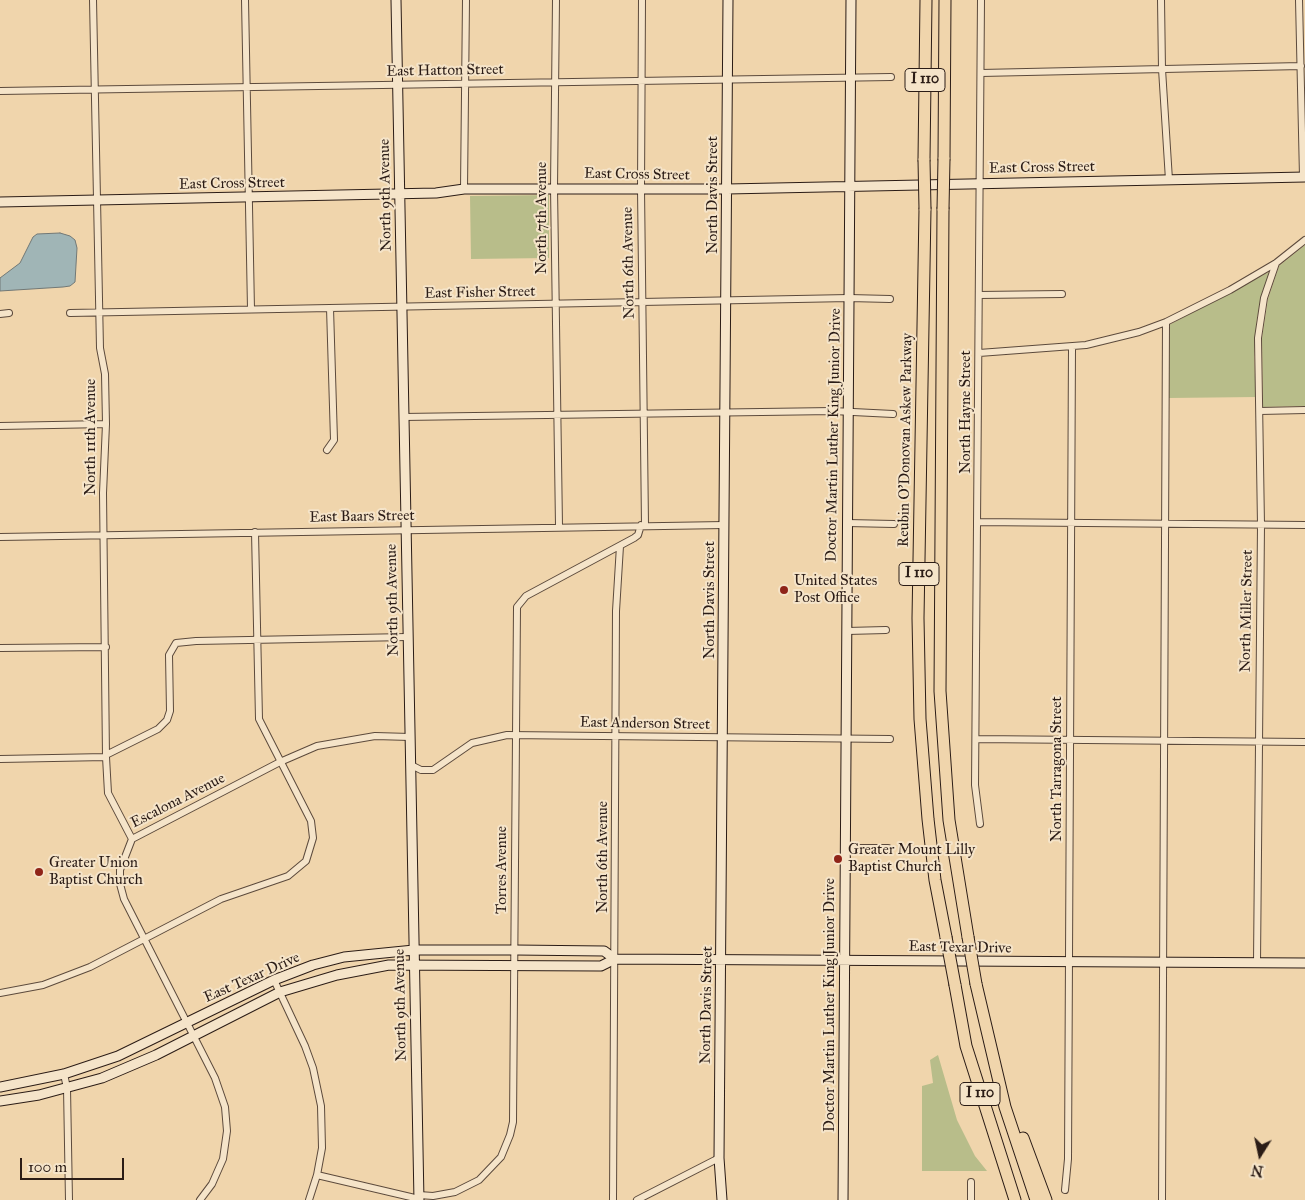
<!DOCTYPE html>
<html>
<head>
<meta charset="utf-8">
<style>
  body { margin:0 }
  #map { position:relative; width:1305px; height:1200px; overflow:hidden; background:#f0d5ac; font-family:"IM FELL Great Primer",serif }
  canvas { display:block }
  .north { position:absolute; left:1235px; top:1130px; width:50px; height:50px; -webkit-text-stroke:4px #f5e4c9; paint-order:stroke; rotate:190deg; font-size:14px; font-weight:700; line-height:20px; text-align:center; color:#2b1c16 }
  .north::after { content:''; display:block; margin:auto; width:18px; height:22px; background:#2b1c16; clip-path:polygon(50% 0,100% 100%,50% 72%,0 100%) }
  .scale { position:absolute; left:20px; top:1158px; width:104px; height:22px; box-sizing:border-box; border:2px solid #2b1c16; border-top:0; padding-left:6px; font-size:15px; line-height:18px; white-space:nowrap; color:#2b1c16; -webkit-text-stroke:4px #f5e4c9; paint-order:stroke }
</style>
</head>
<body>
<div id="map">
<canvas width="1305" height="1200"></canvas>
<div class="north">N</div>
<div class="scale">100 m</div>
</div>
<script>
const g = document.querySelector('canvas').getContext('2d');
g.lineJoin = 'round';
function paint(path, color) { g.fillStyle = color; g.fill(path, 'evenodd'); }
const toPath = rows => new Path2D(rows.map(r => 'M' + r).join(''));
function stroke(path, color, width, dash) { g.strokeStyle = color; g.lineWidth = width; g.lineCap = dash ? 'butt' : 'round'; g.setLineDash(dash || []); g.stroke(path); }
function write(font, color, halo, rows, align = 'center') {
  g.font = font + ' "IM FELL Great Primer",serif'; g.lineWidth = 4; g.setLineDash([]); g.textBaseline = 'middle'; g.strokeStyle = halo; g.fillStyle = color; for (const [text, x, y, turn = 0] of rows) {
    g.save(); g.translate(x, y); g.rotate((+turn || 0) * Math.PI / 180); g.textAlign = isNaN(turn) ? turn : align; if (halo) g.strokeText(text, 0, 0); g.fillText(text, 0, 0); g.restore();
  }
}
paint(toPath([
  [549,195,549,258,471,259,470,196],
  [1305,245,1305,406,1263,407,1262,338,1268,299,1279,266],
  [1269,272,1257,318,1254,357,1256,397,1169,398,1169,325],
  [938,1055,957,1120,975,1156,987,1171,922,1171,922,1086,933,1083,930,1060]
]), '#b8bd8a');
const water = toPath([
  [60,233,70,236,75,240,77,248,75,282,70,286,63,287,0,291,0,278,20,263,33,237,37,234,60,233]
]);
paint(water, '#a0b5b6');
stroke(water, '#717876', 1);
const street = toPath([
  [93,0,100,348,105,374,106,424,103,493,106,757,108,793,132,839],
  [245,0,251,309],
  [556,0,554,188,559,526],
  [642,0,641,189,645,525],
  [1161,0,1162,69,1169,180],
  [1299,0,1303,177],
  [981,73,1301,66],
  [0,91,891,77],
  [464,189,466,0],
  [979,295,1062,294],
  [70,313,849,298,890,299],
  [0,314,9,313],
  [979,353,1086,345,1139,332,1166,322,1230,290,1276,263,1305,240],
  [1260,411,1305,410],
  [403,417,833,411,893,414],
  [0,426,106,424],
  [327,450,334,440,330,308],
  [977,522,1305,525],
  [847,523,894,524],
  [0,537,724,525],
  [847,631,886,630],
  [0,648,106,647],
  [976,739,1305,742],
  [108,754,158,729,167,720,170,711,169,655,176,643,196,641,407,637],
  [0,759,106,757],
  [411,765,421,770,433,770,472,743,507,735,890,739],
  [980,824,975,785,981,0],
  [845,848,888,848],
  [1257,962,1261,525,1258,338,1264,298,1276,263],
  [274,980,305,1046,313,1068,321,1106,322,1148,317,1175,309,1200],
  [0,993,43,985,90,967,221,899,288,876,306,861,313,838,311,821,259,719,255,532],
  [64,1074,67,1088,69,1200],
  [317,1175,419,1199],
  [1065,1190,1068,1159,1072,347],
  [419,1195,433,1196,455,1192,479,1180,501,1157,510,1135,513,1122,517,607,526,596,634,538,638,535,641,525],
  [200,1200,212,1184,223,1159,227,1131,225,1107,215,1078,124,899,120,884,120,870,132,839,280,762,317,746,375,736,410,737],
  [613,1200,616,611,620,546],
  [637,1200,719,1158],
  [971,1200,971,1182],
  [1162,1200,1166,322]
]);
const secondary = toPath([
  [396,0,419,1200],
  [0,202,436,193,464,189,727,189,1305,177],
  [0,1087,64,1074,118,1056,274,980,313,965,344,957,414,950,515,950,604,951,615,959],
  [0,1101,39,1095,102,1078,156,1055,280,992,337,975,389,965,601,966,615,959,1305,963],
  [722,1200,719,1158,728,0],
  [843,1200,851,0]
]);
const highway = toPath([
  [944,159,945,0],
  [924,160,926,0],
  [925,209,918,618,920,719,928,819,935,880,946,937],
  [943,209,940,691,949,820,968,937],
  [976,984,1005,1107,1036,1200],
  [955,985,966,1046,1015,1200],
  [1023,1138,1046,1200]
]);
stroke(street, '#5c4a3c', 8);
stroke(secondary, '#2b1c16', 11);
stroke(highway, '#2b1c16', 13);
stroke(street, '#f5e4c9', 6);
stroke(secondary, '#f5e4c9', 9);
stroke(highway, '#f0d5ac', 11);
const highwayBridge = toPath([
  [924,160,925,209],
  [943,209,944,159],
  [946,937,955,985],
  [968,937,976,984]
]);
stroke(highwayBridge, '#2b1c16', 13, []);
stroke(highwayBridge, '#f0d5ac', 11);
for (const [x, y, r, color] of [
  [784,590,5,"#8f2418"],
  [838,859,5,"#8f2418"],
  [39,872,5,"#8f2418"]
]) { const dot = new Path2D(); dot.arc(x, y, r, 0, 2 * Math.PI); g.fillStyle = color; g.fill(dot); stroke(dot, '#f5e4c9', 2); }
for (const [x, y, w] of [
  [925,80,40],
  [919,574,40],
  [980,1094,40]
]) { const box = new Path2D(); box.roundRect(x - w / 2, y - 11.5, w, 23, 4); g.fillStyle = '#f5e4c9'; g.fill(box); stroke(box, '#2b1c16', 1); }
write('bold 14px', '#2b1c16', null, [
  ["I 110",925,80],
  ["I 110",919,574],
  ["I 110",980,1094]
]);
write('15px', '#2b1c16', '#f5e4c9', [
  ["East Hatton Street",445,71,-1],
  ["East Cross Street",1042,168,-1],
  ["East Cross Street",637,175,1],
  ["East Cross Street",232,184,-1],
  ["North 9th Avenue",386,195,-91],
  ["North Davis Street",713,195,-90],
  ["North 7th Avenue",542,218,-90],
  ["North 6th Avenue",629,263,-91],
  ["East Fisher Street",480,293,-1],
  ["North Hayne Street",966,412,-90],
  ["Doctor Martin Luther King Junior Drive",834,435,-89],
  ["North 11th Avenue",91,437,-90],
  ["Reubin O'Donovan Askew Parkway",906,440,-89],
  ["East Baars Street",362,517,-1],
  ["North 9th Avenue",393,600,-91],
  ["North Davis Street",710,600,-90],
  ["North Miller Street",1247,611,-89],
  ["East Anderson Street",645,724,1],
  ["North Tarragona Street",1057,769,-90],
  ["Escalona Avenue",178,801,-27],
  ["North 6th Avenue",603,857,-90],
  ["Torres Avenue",502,870,-90],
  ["East Texar Drive",960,948,1],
  ["East Texar Drive",252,978,-24],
  ["North 9th Avenue",401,1005,-91],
  ["North Davis Street",707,1005,-89],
  ["Doctor Martin Luther King Junior Drive",830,1005,-90]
]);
write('15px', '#2b1c16', '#f5e4c9', [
  ["United States",794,581],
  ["Post Office",794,598],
  ["Greater Mount Lilly",848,850],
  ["Baptist Church",848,867],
  ["Greater Union",49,863],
  ["Baptist Church",49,880]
], 'left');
</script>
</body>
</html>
